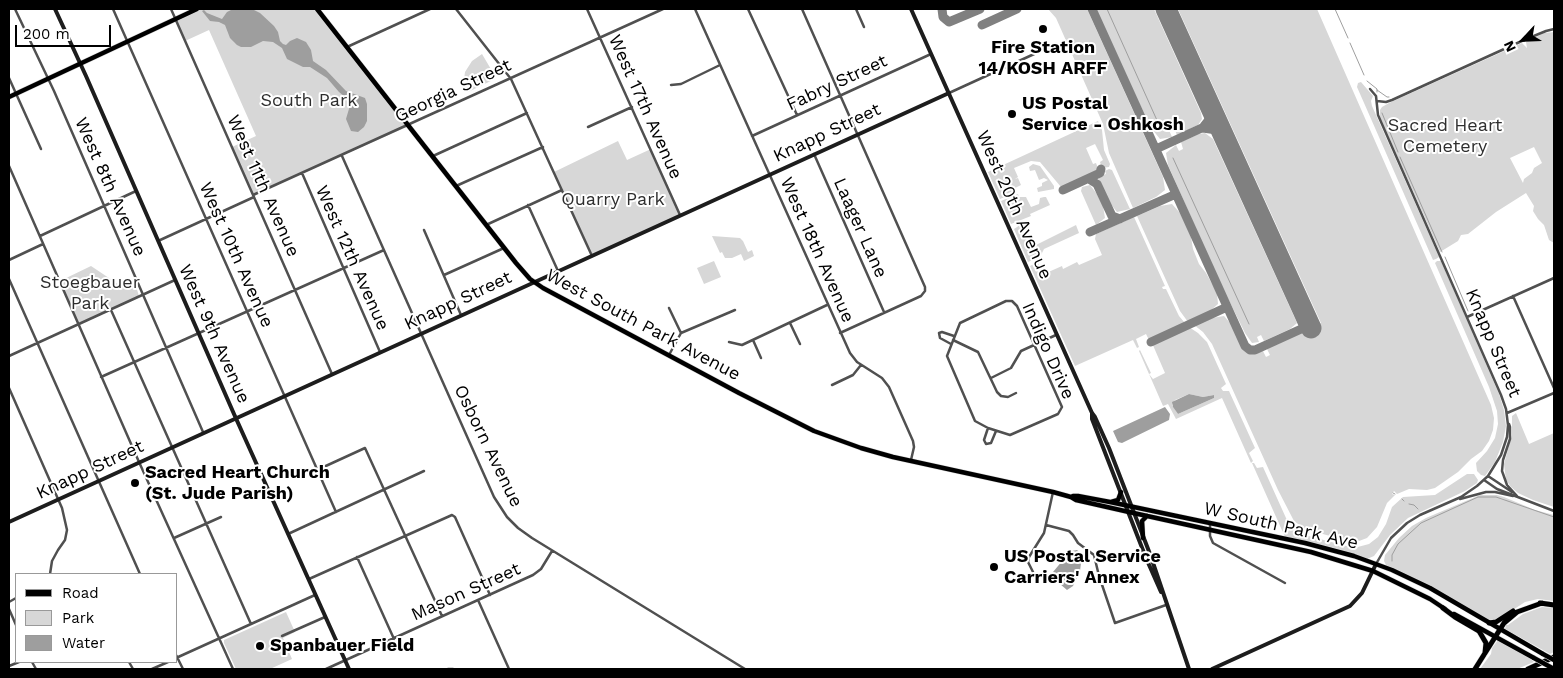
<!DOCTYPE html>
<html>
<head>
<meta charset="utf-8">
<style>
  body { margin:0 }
  #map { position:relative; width:1563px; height:678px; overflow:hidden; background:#fff; font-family:"Work Sans",sans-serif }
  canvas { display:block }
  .frame { position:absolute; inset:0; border:10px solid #000; pointer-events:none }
  .legend { position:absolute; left:15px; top:573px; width:162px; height:90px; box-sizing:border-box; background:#fff; border:1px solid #999; margin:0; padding:6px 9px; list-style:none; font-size:15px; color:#000 }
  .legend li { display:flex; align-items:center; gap:10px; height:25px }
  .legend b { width:25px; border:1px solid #999 }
  .north { position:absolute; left:1498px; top:15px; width:50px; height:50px; -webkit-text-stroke:4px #fff; paint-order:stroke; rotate:245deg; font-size:14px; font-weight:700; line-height:20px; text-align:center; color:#000 }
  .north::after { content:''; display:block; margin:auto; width:18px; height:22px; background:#000; clip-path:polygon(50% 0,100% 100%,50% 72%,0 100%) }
  .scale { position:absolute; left:15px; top:25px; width:96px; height:22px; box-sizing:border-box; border:2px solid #000; border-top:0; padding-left:6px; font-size:15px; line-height:18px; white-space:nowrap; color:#000; -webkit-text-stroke:4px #fff; paint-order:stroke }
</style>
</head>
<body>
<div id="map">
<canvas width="1563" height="678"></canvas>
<div class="frame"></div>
<ul class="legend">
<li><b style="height:6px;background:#000"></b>Road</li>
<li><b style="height:14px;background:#d7d7d7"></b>Park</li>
<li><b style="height:14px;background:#9e9e9e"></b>Water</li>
</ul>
<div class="north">N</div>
<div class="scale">200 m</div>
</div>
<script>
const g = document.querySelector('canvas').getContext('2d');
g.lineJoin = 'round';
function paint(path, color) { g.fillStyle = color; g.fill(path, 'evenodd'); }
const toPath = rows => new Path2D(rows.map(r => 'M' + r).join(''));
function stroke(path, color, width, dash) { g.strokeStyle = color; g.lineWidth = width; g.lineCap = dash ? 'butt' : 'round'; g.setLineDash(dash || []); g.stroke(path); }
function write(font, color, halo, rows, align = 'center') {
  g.font = font + ' "Work Sans",sans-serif'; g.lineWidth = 4; g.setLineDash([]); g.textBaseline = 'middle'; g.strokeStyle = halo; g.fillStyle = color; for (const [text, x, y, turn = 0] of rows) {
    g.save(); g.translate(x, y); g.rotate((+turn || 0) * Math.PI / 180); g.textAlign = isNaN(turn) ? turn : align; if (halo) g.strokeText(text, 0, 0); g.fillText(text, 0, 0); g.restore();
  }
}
paint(toPath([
  [197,9,318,9,409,126,253,195,232,147,256,136,209,30,185,41,175,19],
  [1048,9,1087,9,1163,177,1165,190,1156,197,1133,208,1109,153,1103,124,1056,18],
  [1096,9,1154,9,1201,113,1202,119,1198,125,1177,135,1174,128,1169,130,1172,137,1160,139,1152,129,1140,105],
  [1178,9,1317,9,1491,405,1494,418,1493,430,1489,441,1482,451,1471,459,1458,472,1435,488,1427,490,1409,489,1397,494,1394,491,1392,494,1395,495,1387,503,1377,527,1367,538,1359,541,1348,541,1305,529,1294,521,1278,490,1212,344,1203,332,1194,325,1212,318,1224,316,1231,324,1245,351,1252,354,1263,351,1266,357,1270,355,1267,349,1321,323],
  [1554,32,1554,243,1549,240,1544,225,1538,219,1533,211,1534,206,1526,193,1496,212,1468,234,1461,235,1458,241,1440,252,1380,117,1380,110,1382,107,1389,103,1522,43,1527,48,1526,42,1544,33],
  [1534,147,1542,163,1534,168,1532,173,1524,179,1523,183,1510,158],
  [482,54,495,76,495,79,468,92,464,80,465,72,472,61],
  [1361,82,1373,96,1371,101,1372,106,1439,257,1436,259,1433,260,1357,87,1358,83],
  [1098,121,1102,130,1104,150,1110,164,1109,167,1102,168,1100,162,1103,160,1095,144,1086,148,1093,164,1096,163,1099,171,1061,187,1040,162,1031,161,1014,168,1018,177,1015,179,1018,178,1021,185,1015,188,1016,192,1000,199,988,172],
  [1205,133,1213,139,1297,323,1290,329,1264,341,1261,335,1257,337,1259,342,1252,343,1245,333,1217,276,1168,165,1166,153,1176,145,1179,151,1183,149,1181,142,1199,134],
  [618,141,627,160,651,149,681,215,592,256,554,172],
  [1033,164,1040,166,1054,186,1054,189,1038,192,1037,188,1042,186,1042,183,1048,180,1044,178,1039,180,1035,170,1030,171,1029,167],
  [1109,169,1112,170,1130,209,1117,212,1110,203,1098,177,1106,174,1105,171],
  [1090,185,1097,194,1103,206,1105,218,1096,225,1081,191,1082,187],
  [1018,194,1019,197,1026,197,1031,207,1039,204,1040,198,1044,197,1046,197,1050,205,1030,214,1031,216,1011,224,1001,201],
  [1172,204,1180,213,1186,225,1191,237,1193,249,1199,264,1206,273,1217,293,1218,304,1210,311,1188,322,1180,311,1137,216,1160,206],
  [1134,217,1165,286,1162,287,1163,289,1166,289,1179,316,1185,323,1149,340,1146,334,1136,339,1139,347,1137,348,1133,340,1075,366,1030,266,1038,262,1044,274,1062,266,1063,269,1077,262,1079,265,1102,255,1095,239,1096,234],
  [1020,225,1024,226,1034,246,1076,225,1079,233,1044,249,1040,257,1028,262,1014,229],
  [712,236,740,238,743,241,748,252,752,250,754,256,744,261,741,254,732,258,725,258,722,252,720,253],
  [714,261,721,277,704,284,697,268],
  [1437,261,1441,261,1499,394,1504,410,1506,426,1503,442,1495,462,1485,476,1481,475,1477,471,1476,463,1487,451,1495,438,1498,424,1497,411,1489,387,1435,263],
  [91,266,121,286,134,280,139,296,79,325,60,281],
  [1189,327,1198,333,1207,342,1226,384,1221,388,1223,391,1229,391,1255,448,1249,453,1253,461,1251,463,1222,398,1176,419,1168,404,1163,406,1139,351,1140,350,1151,373,1149,374,1153,379,1165,373,1152,343],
  [1189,394,1203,397,1214,395,1214,398,1178,414,1172,405,1175,400],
  [1516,413,1529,444,1554,433,1554,507,1533,500,1518,493,1511,487,1506,480,1504,464,1512,435,1512,416],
  [1252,463,1254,463,1257,468,1263,467,1286,518,1291,527,1301,534,1354,548,1369,544,1378,537,1386,524,1392,507,1403,497,1435,495,1467,474,1474,474,1478,480,1477,483,1465,491,1408,518,1390,535,1374,556,1367,559,1331,547,1285,537],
  [1480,495,1497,495,1504,497,1535,510,1554,515,1554,601,1538,599,1525,602,1499,619,1488,620,1436,589,1386,565,1384,561,1385,555,1399,538,1412,526,1426,518],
  [1542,607,1554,608,1554,652,1550,654,1505,629,1506,625,1508,625,1523,614],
  [286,612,295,632,283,638,292,659,270,669,236,669,224,643,224,640],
  [1498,640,1527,656,1534,662,1517,669,1480,669,1491,654,1492,648]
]), '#d7d7d7');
paint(toPath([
  [233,9,252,9,260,13,274,26,278,32,280,41,283,44,286,45,290,41,297,38,306,42,311,50,313,61,326,70,346,91,365,98,367,104,367,121,364,127,358,132,351,131,346,119,351,102,339,92,327,78,310,67,303,67,287,59,282,48,273,42,263,41,251,47,241,47,237,45,230,38,225,25,219,22,210,21,202,11,204,10,207,13,222,19,227,12],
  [1189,394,1203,397,1214,395,1214,398,1178,414,1173,407,1172,402],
  [1165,407,1170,414,1169,420,1122,443,1118,442,1113,431],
  [1077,550,1082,555,1080,571,1073,586,1067,590,1053,578,1053,572,1068,554,1072,551]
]), '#9e9e9e');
stroke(toPath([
  [1107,9,1160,127],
  [1335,9,1348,38],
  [1069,40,1071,40],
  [1350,43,1364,75],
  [1367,81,1377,89,1377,92],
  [1377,90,1387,97,1389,97],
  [1382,113,1398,152],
  [1400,157,1442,252],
  [1173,158,1249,324],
  [1445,257,1468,311],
  [1393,493,1395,494],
  [1402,499,1404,501],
  [1409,504,1414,505,1418,509],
  [1392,561,1392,555,1398,544,1421,523,1478,497,1496,497,1554,517]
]), '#9e9e9e', 1);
stroke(toPath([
  [942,9,943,17,949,22,980,9],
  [1092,9,1245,346,1250,350,1255,350,1310,325],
  [982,25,1017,9],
  [1204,126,1208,121,1211,113,1206,97],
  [1203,128,1217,130,1222,135,1228,145],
  [1156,149,1217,121],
  [1089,179,1097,184,1112,216,1120,219],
  [1063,190,1100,173,1101,169],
  [1090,232,1176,194],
  [1151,342,1227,307]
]), '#808080', 9);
stroke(toPath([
  [1166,9,1311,328]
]), '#808080', 21);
const primary = toPath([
  [317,9,516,263,530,279,543,288,739,393,814,431,861,448,893,457,1053,492,1071,497,1076,500,1129,512,1311,552,1373,571,1430,599,1445,609],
  [9,97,197,9],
  [1073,496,1078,496,1110,502,1305,543,1354,556,1392,570,1430,588,1543,654],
  [1111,502,1118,500,1121,492],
  [1143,538,1142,521,1147,516],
  [1454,614,1534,658]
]);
const highway = toPath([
  [1540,603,1554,605],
  [1443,608,1455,617,1479,631,1486,643,1485,653],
  [1489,623,1496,622,1513,611],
  [1475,669,1504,623,1517,612,1542,603],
  [1528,669,1554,657]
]);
stroke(primary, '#dbdbdb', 5.5);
stroke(highway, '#dbdbdb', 6);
stroke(toPath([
  [15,9,54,91,203,432],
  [113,9,336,512],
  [171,9,332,374],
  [456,9,511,79,592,256],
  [587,9,680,215],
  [695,9,850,353,857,362,882,378,889,387,913,441,914,447,911,460],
  [748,9,797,115],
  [802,9,925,287,925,291,921,296,840,333],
  [856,9,864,27],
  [347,47,430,9],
  [9,78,41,149],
  [671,85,681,84,720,65],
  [1370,89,1376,96,1378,115,1501,395,1506,409,1508,425,1507,437,1501,455,1488,476,1477,486,1461,497,1420,515,1407,523,1391,538,1376,564],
  [949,93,1056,44],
  [1377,101,1386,102,1392,100,1524,40,1546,31,1554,29],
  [588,127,632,107],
  [752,136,931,54],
  [814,154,884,312],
  [342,156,494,497,507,517,518,528,532,538,745,669],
  [433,156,527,113],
  [9,166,139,462,233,669],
  [302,173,380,352],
  [456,186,543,147],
  [253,195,663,9],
  [528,205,558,271],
  [486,225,562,190],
  [424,230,461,315],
  [40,236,136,191],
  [158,241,254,197],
  [9,260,43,244],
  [444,275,504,248],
  [9,279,140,574],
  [1513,296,1554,388],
  [1006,301,1012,301,1017,306,1062,407,1058,414,1010,435,988,428,975,421,947,356,960,323,1006,301],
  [669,308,681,333],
  [111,310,251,624],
  [1467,317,1554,278],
  [790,323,800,344],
  [753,340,761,358],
  [953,340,978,352,997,392,1001,396,1008,397,1016,393],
  [729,342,742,345,827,305],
  [951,344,940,338,939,333,942,332,954,336],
  [669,355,681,333,735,310],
  [9,356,175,280],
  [101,377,384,250],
  [991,378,1011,368,1021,351,1056,335],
  [832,385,853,375,861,365],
  [9,388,62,508,67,530,65,540,58,550,52,561,50,574],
  [1507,413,1554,393],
  [1509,424,1510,427,1510,439,1503,460,1502,471,1507,485,1517,496],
  [988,428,984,440,986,444,991,443,996,431],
  [317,470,365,448,442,616],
  [1488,476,1512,492],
  [1484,480,1497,489,1554,511],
  [1460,499,1486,492,1495,492,1513,496],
  [1210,524,1210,536,1213,543,1285,583],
  [1046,525,1069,531,1073,535,1078,543,1094,555,1099,576,1115,623,1166,605],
  [288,534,424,471],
  [174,538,221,517],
  [357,557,394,639],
  [1034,574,1028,562,1029,557,1044,533,1053,492],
  [309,579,452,515,455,517,490,595],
  [478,600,509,669],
  [9,602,16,598],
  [9,609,16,625],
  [282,636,325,617],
  [176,655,183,669],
  [176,658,315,595],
  [32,662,36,669],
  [129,662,133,669],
  [9,666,19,662],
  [152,669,168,662],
  [326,669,533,575,541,569,552,551],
  [448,669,453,669]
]), '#505050', 2.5);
stroke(toPath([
  [55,9,86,76,234,414,349,669],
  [911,9,1092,413,1095,417,1109,448,1150,554,1189,669],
  [1092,413,1092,419,1146,558,1161,592],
  [9,522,949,93],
  [1212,669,1350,606,1362,593,1376,564]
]), '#1d1d1d', 4);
stroke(primary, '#000', 4.5);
stroke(highway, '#000', 5);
const primaryBridge = toPath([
  [1543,654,1554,660],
  [1534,658,1554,669]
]);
stroke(primaryBridge, '#dbdbdb', 5.5, []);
stroke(primaryBridge, '#000', 4.5);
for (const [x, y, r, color] of [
  [1043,29,5,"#000"],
  [1012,114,5,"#000"],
  [135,483,5,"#000"],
  [994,567,5,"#000"],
  [260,646,5,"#000"]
]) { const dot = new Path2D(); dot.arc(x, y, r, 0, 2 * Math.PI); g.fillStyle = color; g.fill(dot); stroke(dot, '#fff', 2); }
write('bold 18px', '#000', '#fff', [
  ["Fire Station",1043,48,"center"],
  ["14/KOSH ARFF",1043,69,"center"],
  ["US Postal",1022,104],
  ["Service - Oshkosh",1022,125],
  ["Sacred Heart Church",145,473],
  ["(St. Jude Parish)",145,494],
  ["US Postal Service",1004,557],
  ["Carriers' Annex",1004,578],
  ["Spanbauer Field",270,646]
], 'left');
write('18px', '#000', '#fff', [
  ["Fabry Street",837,83,-25],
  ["Georgia Street",453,91,-25],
  ["West 17th Avenue",645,107,66],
  ["Knapp Street",827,133,-25],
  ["West 11th Avenue",263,186,66],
  ["West 8th Avenue",110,187,66],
  ["West 20th Avenue",1014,205,66],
  ["Laager Lane",860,228,66],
  ["West 18th Avenue",817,250,66],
  ["West 10th Avenue",236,255,66],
  ["West 12th Avenue",352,258,66],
  ["Knapp Street",458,301,-25],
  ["West South Park Avenue",643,325,28],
  ["West 9th Avenue",214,334,66],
  ["Knapp Street",1493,343,67],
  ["Indigo Drive",1048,351,66],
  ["Osborn Avenue",488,446,64],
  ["Knapp Street",90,470,-25],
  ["W South Park Ave",1281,526,13],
  ["Mason Street",466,592,-24]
]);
write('18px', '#2e2e2e', '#fff', [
  ["South Park",309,101],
  ["Sacred Heart",1445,126],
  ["Cemetery",1445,147],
  ["Quarry Park",613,200],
  ["Stoegbauer",90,283],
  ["Park",90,304]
]);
</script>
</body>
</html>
